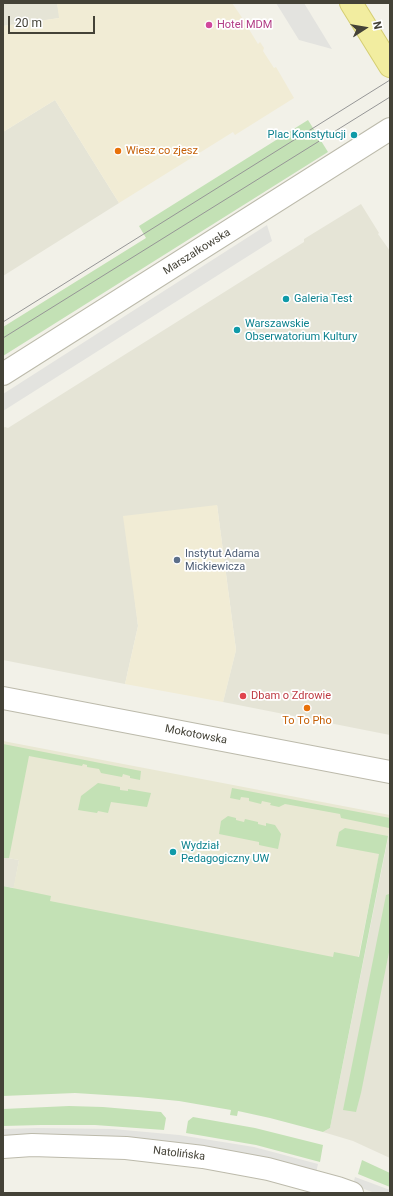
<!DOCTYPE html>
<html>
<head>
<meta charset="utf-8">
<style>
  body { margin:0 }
  #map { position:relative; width:393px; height:1196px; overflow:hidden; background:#f2f1e8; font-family:Roboto,sans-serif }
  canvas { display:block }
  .frame { position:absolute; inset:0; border:4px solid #444237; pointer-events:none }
  .north { position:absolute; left:345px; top:8px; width:40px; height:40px; -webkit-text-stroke:3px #fff; paint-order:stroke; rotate:78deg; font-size:11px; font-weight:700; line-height:16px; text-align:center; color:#444237 }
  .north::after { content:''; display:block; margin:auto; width:14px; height:18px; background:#444237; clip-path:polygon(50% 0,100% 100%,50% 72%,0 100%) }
  .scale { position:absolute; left:8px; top:16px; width:87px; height:18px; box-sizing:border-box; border:2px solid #444237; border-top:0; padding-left:5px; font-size:12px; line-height:14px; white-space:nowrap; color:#444237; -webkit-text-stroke:3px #fff; paint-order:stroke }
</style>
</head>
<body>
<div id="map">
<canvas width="393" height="1196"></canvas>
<div class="frame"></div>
<div class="north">N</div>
<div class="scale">20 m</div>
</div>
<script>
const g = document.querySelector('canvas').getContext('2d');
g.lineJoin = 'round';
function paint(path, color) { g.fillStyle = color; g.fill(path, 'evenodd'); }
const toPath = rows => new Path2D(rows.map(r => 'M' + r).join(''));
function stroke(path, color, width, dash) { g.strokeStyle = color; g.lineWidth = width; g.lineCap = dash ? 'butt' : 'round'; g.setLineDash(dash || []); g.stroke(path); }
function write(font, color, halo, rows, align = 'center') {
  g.font = font + ' Roboto,sans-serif'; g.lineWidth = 3.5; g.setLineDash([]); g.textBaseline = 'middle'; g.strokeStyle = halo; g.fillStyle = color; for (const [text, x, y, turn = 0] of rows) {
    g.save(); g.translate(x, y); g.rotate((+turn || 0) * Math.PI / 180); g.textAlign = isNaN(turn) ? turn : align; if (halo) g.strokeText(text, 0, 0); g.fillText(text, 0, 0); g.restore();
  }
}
paint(toPath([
  [3,3,57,3,60,18,3,26],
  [55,100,119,203,3,276,3,132],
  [361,204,379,233,378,234,390,251,390,735,223,702,236,650,217,505,134,592,138,626,125,684,3,660,3,428,5,427,8,428,304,242,304,239],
  [390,828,390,1158,353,1141,323,1132,330,1128],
  [3,857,19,860,14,888,3,886]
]), '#e5e4d6');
paint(toPath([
  [57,3,232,3,243,19,244,19,248,25,247,26,258,44,260,42,264,48,263,51,274,68,276,67,294,98,235,135,233,132,119,203,55,100,3,132,3,26,59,18],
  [217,505,236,650,223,702,125,684,138,626,123,516]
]), '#f1ecd5');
paint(toPath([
  [3,741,390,815,390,828,384,856,379,856,356,969,11,900,19,860,3,857]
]), '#e9e8d3');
paint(toPath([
  [308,120,328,152,3,356,3,327,146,238,139,226],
  [3,744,141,771,140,780,130,778,130,776,123,774,122,777,101,773,99,769,87,767,87,765,83,764,82,766,29,756,9,858,3,858],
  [98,783,120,787,120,790,128,791,128,789,151,793,147,807,111,802,108,813,98,811,97,813,78,810,81,796],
  [232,788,390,818,390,825,389,828,341,818,340,814,285,804,279,807,270,805,271,803,262,801,261,804,249,801,249,798,241,797,240,800,230,798],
  [228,816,236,818,236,820,244,822,245,819,258,822,258,824,266,826,266,823,275,825,281,834,278,849,259,845,259,842,219,834,221,821],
  [345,828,388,836,330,1128,323,1132,270,1118,238,1111,237,1116,230,1115,231,1110,179,1101,138,1097,75,1093,3,1096,3,886,51,896,50,901,333,957,334,952,359,957,379,854,336,846,339,832],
  [389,894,390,894,390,947,361,1093,356,1112,343,1110,386,895],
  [69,1106,103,1107,161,1112,166,1118,164,1130,95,1125,41,1125,3,1126,3,1109],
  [193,1117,255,1128,323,1145,320,1162,256,1145,186,1133,188,1121],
  [362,1160,390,1173,390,1187,358,1174]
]), '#c3e1b5');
paint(toPath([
  [276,3,304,3,332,49,299,40],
  [267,225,272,241,3,411,3,394],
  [37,1128,113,1129,179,1135,254,1147,318,1164,316,1173,3,1139,3,1129],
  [355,1177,390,1190,390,1193,375,1193,353,1185]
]), '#e3e3df');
const minor = toPath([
  [3,374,390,129],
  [3,698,390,772],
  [3,1147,32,1145,126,1148,203,1157,268,1169,338,1188,352,1193]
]);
const major = toPath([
  [351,3,390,66]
]);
stroke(minor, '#bcbaab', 24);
stroke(major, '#d5ce72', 24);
stroke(minor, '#fff', 22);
stroke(major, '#f2eda0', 22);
stroke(toPath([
  [3,322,390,80],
  [3,338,390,97]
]), '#969696', 1);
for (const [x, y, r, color] of [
  [209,25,4,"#d1479c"],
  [354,135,4,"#0f9aa8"],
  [118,151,4,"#e8710a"],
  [286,299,4,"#0f9aa8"],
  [237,330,4,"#0f9aa8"],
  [177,560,4,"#5c6f8a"],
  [243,696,4,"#e0444e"],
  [307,708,4,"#e8710a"],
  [173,852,4,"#0f9aa8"]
]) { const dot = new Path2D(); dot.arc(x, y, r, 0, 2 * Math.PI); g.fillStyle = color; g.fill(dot); stroke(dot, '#fff', 1.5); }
write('11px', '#b23c85', '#fff', [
  ["Hotel MDM",217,25]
], 'left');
write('11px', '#0d838f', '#fff', [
  ["Plac Konstytucji",346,135,"right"],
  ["Galeria Test",294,299],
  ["Warszawskie",245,324],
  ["Obserwatorium Kultury",245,337],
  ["Wydział",181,846],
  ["Pedagogiczny UW",181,859]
], 'left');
write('11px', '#c56008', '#fff', [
  ["Wiesz co zjesz",126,151],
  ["To To Pho",307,721,"center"]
], 'left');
write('11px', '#444237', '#fff', [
  ["Marszałkowska",197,252,-32],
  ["Mokotowska",196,735,11],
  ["Natolińska",179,1154,7]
]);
write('11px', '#4e5e75', '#fff', [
  ["Instytut Adama",185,554],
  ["Mickiewicza",185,567]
], 'left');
write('11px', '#be3a42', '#fff', [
  ["Dbam o Zdrowie",251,696]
], 'left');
</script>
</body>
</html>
